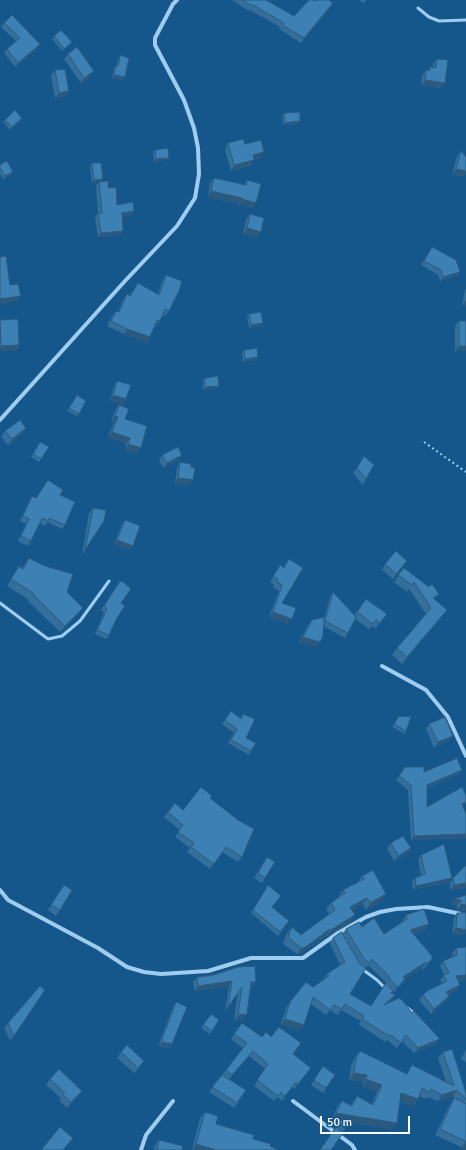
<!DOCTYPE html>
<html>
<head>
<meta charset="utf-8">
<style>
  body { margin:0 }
  #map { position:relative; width:466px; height:1150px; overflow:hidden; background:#15578b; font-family:Signika,sans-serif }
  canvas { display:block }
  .scale { position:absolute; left:320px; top:1116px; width:90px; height:18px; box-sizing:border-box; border:2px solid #fff; border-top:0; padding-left:5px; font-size:12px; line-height:14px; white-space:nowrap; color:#fff; -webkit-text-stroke:3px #15578b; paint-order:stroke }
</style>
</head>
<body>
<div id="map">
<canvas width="466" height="1150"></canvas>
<div class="scale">50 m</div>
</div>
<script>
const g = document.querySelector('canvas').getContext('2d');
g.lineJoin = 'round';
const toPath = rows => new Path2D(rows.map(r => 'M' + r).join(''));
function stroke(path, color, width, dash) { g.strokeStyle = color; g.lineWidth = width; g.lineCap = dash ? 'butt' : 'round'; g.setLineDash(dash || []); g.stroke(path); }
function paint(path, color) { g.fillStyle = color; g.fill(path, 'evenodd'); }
stroke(toPath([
  [424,442,466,472]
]), '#9ecdef', 2, [2, 3]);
stroke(toPath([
  [418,8,429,17,439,21,466,20],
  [0,603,48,639,62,636,80,621,109,581],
  [362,969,377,980,385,988],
  [406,1007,415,1014]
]), '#9ecdef', 3);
stroke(toPath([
  [0,420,124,282,177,226,195,198,199,174,198,148,194,128,184,100,155,45,155,38,173,4,177,0],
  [382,666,426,690,448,717,466,756],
  [0,890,8,900,98,948,127,967,144,972,161,974,208,971,251,958,303,958,338,933,366,917,380,912,396,909,428,907,466,915],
  [293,1101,352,1145,355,1150],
  [141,1150,146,1135,173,1101]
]), '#9ecdef', 4);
paint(toPath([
  [232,0,266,0,294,16,315,1,330,8,301,43,279,29,280,27,250,10,249,11],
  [359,0,366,0,364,3],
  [4,23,40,44,38,48,15,67,4,53,7,49,16,41,1,27],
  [54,36,70,45,62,51,52,39],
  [68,54,90,77,81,83,64,59],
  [120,55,123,80,112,78,114,68,116,65,117,65,118,58],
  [437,59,441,88,421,85,422,76,426,70,428,71,430,67,433,67,433,64],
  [55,70,69,91,65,96,55,98,51,76],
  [284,113,300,121,298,124,283,125,282,115],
  [5,120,21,120,10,130,3,122],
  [228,143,245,144,261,158,254,159,251,165,231,171,225,149],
  [155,150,169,158,167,160,154,162,153,152],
  [461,151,466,157,466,174,463,176,452,175,457,156],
  [92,163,103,179,101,182,108,188,117,205,134,211,131,216,122,217,123,231,120,235,98,237,95,218,98,213,96,186,99,182,92,183,90,166],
  [0,165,13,172,11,174,3,179,0,174],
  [214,178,244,185,247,180,252,208,238,204,239,204,208,197,210,183],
  [250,214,257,237,243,234,246,220],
  [432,247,460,272,457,276,440,281,438,275,421,265],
  [166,275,169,311,165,316,163,315,160,321,156,326,155,326,147,343,124,334,107,326,112,316,116,311,118,312,123,300,127,294,130,296,138,283,158,294,162,281],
  [466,288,466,306,462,306,465,289],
  [249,314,261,326,249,328,247,316],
  [0,320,19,345,16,351,0,351],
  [459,321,466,321,466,351,455,351,455,326],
  [244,350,256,360,243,362,242,353],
  [205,378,219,386,217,388,203,390,203,380],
  [117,381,123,405,110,401,114,386],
  [75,398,79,414,77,416,67,411],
  [119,405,125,419,137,453,125,450,126,444,108,437,114,423,111,422,115,410],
  [26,428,22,434,8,445,1,437,5,431],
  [40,442,49,447,39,462,31,457],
  [162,455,179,460,163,468,159,460],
  [180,462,193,480,190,485,175,484,177,468],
  [361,462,366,479,363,485,353,473],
  [60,495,65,525,62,529,47,522,45,526,40,523,31,541,28,546,18,541,26,524,20,521,29,501,32,496,36,498],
  [93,508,85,550,82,556,89,513],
  [125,520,130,550,114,544,122,524],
  [29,558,67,592,83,608,78,614,60,632,28,601,29,600,7,586,19,566,22,568],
  [289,559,282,603,288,624,269,617,279,591,273,587,274,585,270,582,280,565,283,567],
  [407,561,393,579,382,570,385,564],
  [404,568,435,599,447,610,402,664,392,655,397,648,426,614,409,589,407,592,394,582],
  [120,581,121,603,117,618,109,635,106,639,95,634,104,612,101,610],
  [333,592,354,615,366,599,387,614,376,628,372,626,369,629,355,619,348,633,345,638,323,626,320,642,316,647,299,642,308,625,312,620,324,619,330,597],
  [231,711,241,718,243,714,246,738,251,751,249,755,228,743,234,733,222,724],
  [399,716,406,731,405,734,392,727],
  [429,724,453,736,449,741,434,748,426,729],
  [405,767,424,772,462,770,459,774,427,788,427,807,463,806,465,838,411,840,408,790,396,780],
  [210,798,242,857,238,862,222,852,210,869,187,852,190,848,175,837,180,830,164,817,168,812,183,810],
  [391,843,411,848,407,854,394,861,387,848],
  [421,855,449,882,413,890,412,882,415,878,421,875,418,859],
  [267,857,265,878,262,883,254,878],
  [466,865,466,888,450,890,450,883,453,878],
  [362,876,382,901,366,910,363,904,352,910,351,922,326,937,326,936,299,954,297,954,283,944,287,933,292,927,301,935,329,914,326,909,331,903,339,897,338,897,343,890,358,882],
  [64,885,60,910,56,916,48,910],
  [266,889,272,907,289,921,278,936,251,913],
  [466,895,466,911,457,910,457,905,450,904,453,899],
  [462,912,466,913,466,931,463,935,452,934,454,918,457,913,461,913],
  [406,915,429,924,425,930,413,934,432,959,428,965,423,970,422,968,405,979,401,985,394,992,393,992,392,993,395,995,388,1003,436,1044,414,1053,402,1041,397,1048,387,1040,385,1042,358,1024,361,1021,341,1010,338,1015,330,1010,326,1015,311,1004,300,1031,281,1024,286,1008,290,1002,324,980,323,979,327,974,340,965,330,943,333,938,343,934,346,929,362,927,384,934,402,922,402,921],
  [368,965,386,982,371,1006,350,994],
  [456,948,465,980,458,981,457,990,448,995,449,996,446,1001,431,1014,419,1000,423,995,442,984,440,980,444,975,440,966,443,961,453,956,452,953],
  [255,968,256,982,252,987,250,987,244,1019,234,1020,238,992,225,1012,229,986,195,991,193,982,197,977],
  [176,1002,172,1044,169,1048,159,1047,160,1041,173,1007],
  [211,1014,219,1020,210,1034,201,1028],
  [8,1023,14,1036,10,1041,4,1028],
  [242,1023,262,1037,294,1054,311,1068,294,1089,292,1087,282,1101,277,1097,274,1101,254,1086,265,1069,249,1056,229,1079,246,1090,234,1108,209,1092,243,1048,231,1039],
  [466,1049,466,1062,461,1059],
  [360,1051,406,1074,412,1065,446,1082,438,1058,443,1052,466,1093,466,1150,460,1149,461,1147,435,1135,450,1104,454,1098,455,1099,453,1096,438,1101,428,1097,426,1099,419,1096,414,1106,400,1101,397,1123,392,1129,345,1122,348,1124,331,1150,320,1150,340,1121,332,1120,337,1107,342,1101,351,1105,357,1096,372,1104,377,1092,362,1086,363,1082,349,1080,351,1066,355,1057],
  [121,1052,141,1066,134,1073,117,1058],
  [323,1066,335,1075,323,1093,311,1085],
  [50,1079,78,1096,67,1108,59,1100,61,1098,46,1085],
  [205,1112,216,1124,270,1146,278,1150,192,1150,200,1118],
  [159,1140,182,1150,154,1150,155,1145]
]), '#346f9b');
paint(toPath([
  [333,3,330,8,301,43,304,38],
  [40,44,38,48,15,67,18,63],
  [94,71,90,77,81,83,84,78],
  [114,75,125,77,123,80,112,78],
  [425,80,445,83,441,88,421,85],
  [69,91,65,96,55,98,59,93],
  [22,118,21,120,10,130,12,127],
  [300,121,298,124,283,125,285,123],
  [264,152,261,158,249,161,253,155],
  [169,158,167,160,154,162,156,159],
  [254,160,251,165,231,171,234,165],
  [456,169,466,171,466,174,463,176,452,175],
  [13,172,11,174,3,179,5,176],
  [103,179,101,182,92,183,94,180],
  [211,191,242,198,239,204,208,197],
  [242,199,256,203,252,208,238,204],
  [134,211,131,216,119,218,122,213],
  [247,228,261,232,257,237,243,234],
  [123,231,120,235,98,237,101,233],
  [460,272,457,276,440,281,443,277],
  [21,296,17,301,0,304,0,299],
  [466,300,466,306,462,306],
  [263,323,261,326,249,328,251,325],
  [127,329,150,337,147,343,124,334],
  [19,345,16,351,0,351,0,348,1,346],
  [459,346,466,346,466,351,455,351],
  [258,357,256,360,243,362,245,359],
  [219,386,217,388,203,390,205,387],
  [113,395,126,399,123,405,110,401],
  [115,416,118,417,114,423,111,422],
  [26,428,22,434,8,445,12,439],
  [112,432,130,438,126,444,108,437],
  [128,444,141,448,137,453,125,450],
  [182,455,179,460,163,468,167,463],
  [178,478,193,480,190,485,175,484],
  [117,540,133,546,130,550,114,544],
  [407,561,404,566,393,579,396,574],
  [439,594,434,600,428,604,433,598],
  [83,608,78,614,60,632,65,626],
  [447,610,402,664,407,657],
  [273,612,292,619,288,624,269,617],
  [303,637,320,642,316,647,299,642],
  [453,736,449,741,434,748,438,742],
  [462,770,459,774,423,789,427,785],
  [466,802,466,804,459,808,462,804],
  [466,834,466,838,465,838,411,840,414,836],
  [411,848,407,854,394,861,398,856],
  [452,878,449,882,413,890,416,886],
  [466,883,466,888,450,890,454,885],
  [386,894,382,901,366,910,370,903],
  [367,898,363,904,345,914,350,907],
  [453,899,461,900,457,905,450,904],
  [461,904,466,905,466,911,457,910],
  [355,915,351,922,326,937,331,930],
  [429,924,425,930,406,936,410,930],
  [456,928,466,930,466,931,463,935,452,934],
  [330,929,326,936,299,954,297,954,301,948],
  [432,959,428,965,423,970,427,964],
  [426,962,422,968,405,979,401,985,394,992,403,977],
  [466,975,466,978,465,980,452,982,456,976],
  [232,981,229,986,195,991,198,986],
  [251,982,256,982,252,987,248,987],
  [460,985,457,990,443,997,446,992],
  [395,995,391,1001,380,1011,384,1005],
  [449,996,446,1001,431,1014,434,1009],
  [247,1014,244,1019,234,1020,238,1015],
  [285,1019,304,1025,300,1031,281,1024],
  [440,1039,436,1044,414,1053,418,1048],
  [162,1042,172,1044,169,1048,159,1047],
  [354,1073,367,1075,363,1082,349,1080],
  [366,1079,382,1085,377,1092,362,1086],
  [457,1090,453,1096,438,1101,442,1095],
  [82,1091,78,1096,67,1108,71,1102],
  [401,1093,418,1099,414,1106,396,1099],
  [336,1113,397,1123,392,1129,332,1120],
  [465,1143,466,1143,466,1150,463,1150,460,1149],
  [196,1144,216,1150,192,1150]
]), '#2b5a7e');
const building = toPath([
  [243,0,266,0,294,16,309,0,314,0,315,1,316,0,329,0,333,3,304,38,282,25,284,23,253,5,252,6,243,0],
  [12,15,40,44,18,63,7,49,20,38,4,23,12,15],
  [61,30,72,42,64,49,54,36,61,30],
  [77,47,94,71,84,78,68,54,77,47],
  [120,55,129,58,125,77,114,75,116,65,118,66,120,55],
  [437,59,448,60,445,83,425,80,426,70,430,71,430,67,436,68,437,59],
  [65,69,69,91,59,93,55,70,65,69],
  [15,110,22,118,12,127,5,120,15,110],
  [300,112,300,121,285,123,284,113,300,112],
  [243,139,245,144,261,140,264,152,253,155,254,160,234,165,228,143,243,139],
  [168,148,169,158,156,159,155,150,168,148],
  [461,151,466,157,466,171,456,169,461,151],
  [7,161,13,172,5,176,0,168,0,165,7,161],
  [92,163,101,163,103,179,94,180,92,163],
  [214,178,246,185,247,180,261,184,256,203,242,199,242,198,211,191,214,178],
  [108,181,108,188,116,187,117,205,133,202,134,211,122,213,123,231,101,233,98,213,102,213,99,182,108,181],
  [250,214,264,218,261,232,247,228,250,214],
  [432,247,456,260,460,272,443,277,441,270,424,261,432,247],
  [6,256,10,285,18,284,21,296,0,299,0,257,6,256],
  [166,275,182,281,179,291,169,311,165,309,160,321,157,320,150,337,127,329,111,321,116,311,119,312,127,294,130,296,138,283,159,295,166,275],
  [261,312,263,323,251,325,249,314,261,312],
  [18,319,19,345,1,346,0,320,18,319],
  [459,321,466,321,466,346,459,346,459,321],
  [257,348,258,357,245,359,244,350,257,348],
  [218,376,219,386,205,387,205,378,218,376],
  [117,381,131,385,126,399,113,395,117,381],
  [77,395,86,401,79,414,69,408,77,395],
  [119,405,129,409,125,419,147,426,141,448,128,444,130,438,112,432,118,417,115,416,119,405],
  [20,420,26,428,12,439,5,431,20,420],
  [40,442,49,447,41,459,33,454,40,442],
  [178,447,182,455,167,463,162,455,178,447],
  [364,456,374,465,366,479,357,468,364,456],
  [180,462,191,464,191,467,195,468,193,480,178,478,180,462],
  [48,480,63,490,60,495,75,502,65,525,49,518,48,521,42,518,31,541,21,536,29,519,23,516,32,496,36,498,48,480],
  [93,508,106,510,104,521,85,550,93,508],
  [125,520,140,526,133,546,117,540,125,520],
  [396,551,407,561,396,574,385,564,396,551],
  [29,558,45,566,73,574,67,592,83,608,65,626,33,594,33,593,11,579,19,566,23,569,29,558],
  [289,559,303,568,282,603,296,608,292,619,273,612,282,585,277,582,278,579,273,577,280,565,284,568,289,559],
  [404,568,429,587,432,584,439,594,433,598,447,610,407,657,397,648,431,608,414,582,412,585,398,575,404,568],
  [120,581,121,582,122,581,131,589,121,603,125,606,117,618,109,635,97,630,107,609,104,606,120,581],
  [333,592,356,617,348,633,325,621,333,592],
  [366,599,387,614,380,623,376,620,373,624,357,612,366,599],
  [324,617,323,636,320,642,303,637,312,620,324,617],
  [231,711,241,719,243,714,255,719,246,738,256,743,251,751,231,740,237,729,225,720,231,711],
  [399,716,411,717,406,731,394,724,399,716],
  [445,717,453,736,438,742,429,724,445,717],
  [457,758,462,770,427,785,427,807,462,787,466,795,466,802,462,804,466,814,466,834,414,836,411,785,399,776,405,767,424,767,424,772,457,758],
  [201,787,212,796,210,798,238,820,254,829,242,857,226,847,214,864,191,847,194,843,178,832,183,825,168,812,175,803,183,810,201,787],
  [403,836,411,848,398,856,391,843,403,836],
  [444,844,452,878,416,886,415,878,425,874,421,855,444,844],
  [267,857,275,862,265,878,258,873,267,857],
  [466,865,466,883,454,885,453,878,466,865],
  [373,870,386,894,370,903,367,898,350,907,355,915,331,930,330,929,304,948,301,948,288,937,292,927,301,935,335,910,331,903,345,893,343,890,364,879,362,876,373,870],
  [64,885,72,890,60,910,51,905,64,885],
  [268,885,281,896,272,907,289,921,280,932,253,910,268,885],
  [466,895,466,905,461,904,461,900,453,899,466,895],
  [424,909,429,924,410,930,432,956,432,959,427,964,426,962,403,977,405,979,398,987,389,978,390,977,372,959,369,963,365,960,346,929,359,922,362,927,374,918,384,934,407,919,406,915,424,909],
  [462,912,466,913,466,930,456,928,457,913,462,913,462,912],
  [341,932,360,964,366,968,350,994,371,1006,386,983,393,991,391,993,395,995,384,1005,399,998,402,1000,412,1013,414,1011,440,1039,418,1048,406,1035,401,1043,391,1035,389,1036,362,1019,364,1016,345,1004,342,1009,334,1005,330,1010,313,997,304,1025,285,1019,290,1002,306,982,313,987,329,976,327,974,345,962,333,938,341,932],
  [466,947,466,975,456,976,460,985,446,992,449,996,434,1009,423,995,427,991,447,981,443,975,449,973,443,961,457,955,456,948,466,947],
  [256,966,255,968,256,982,251,982,247,1014,238,1015,242,987,228,1007,232,981,198,986,197,977,213,975,238,967,256,966],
  [40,986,45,990,14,1036,8,1023,40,986],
  [176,1002,187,1007,172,1044,162,1042,163,1036,176,1002],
  [211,1014,219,1020,212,1031,203,1025,211,1014],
  [242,1023,262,1037,266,1032,271,1037,279,1027,301,1043,293,1054,311,1068,298,1084,296,1082,285,1096,281,1092,278,1096,257,1080,268,1064,253,1051,232,1075,226,1070,247,1043,234,1034,242,1023],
  [127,1045,144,1061,138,1068,121,1052,127,1045],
  [452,1049,466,1093,466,1099,457,1090,442,1095,431,1089,430,1093,422,1088,418,1099,401,1093,397,1123,336,1113,342,1101,352,1106,357,1096,373,1105,382,1085,366,1079,367,1075,354,1073,356,1059,360,1051,407,1074,412,1065,454,1086,443,1052,452,1049],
  [323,1066,335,1075,326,1088,314,1080,323,1066],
  [59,1069,82,1091,71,1102,63,1095,65,1093,50,1079,59,1069],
  [222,1075,246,1090,237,1103,212,1087,222,1075],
  [454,1098,466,1104,466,1143,465,1143,465,1141,440,1129,454,1098],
  [205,1112,218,1116,216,1124,254,1135,253,1139,271,1144,270,1146,278,1150,216,1150,196,1144,205,1112],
  [341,1120,348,1124,346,1128,339,1123,341,1120],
  [60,1127,73,1138,63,1150,41,1150,60,1127],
  [336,1127,343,1133,331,1150,320,1150,336,1127],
  [159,1140,183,1146,182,1150,157,1150,159,1140]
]);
paint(building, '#3d81b4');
stroke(building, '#2b5a7e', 1);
</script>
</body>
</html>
